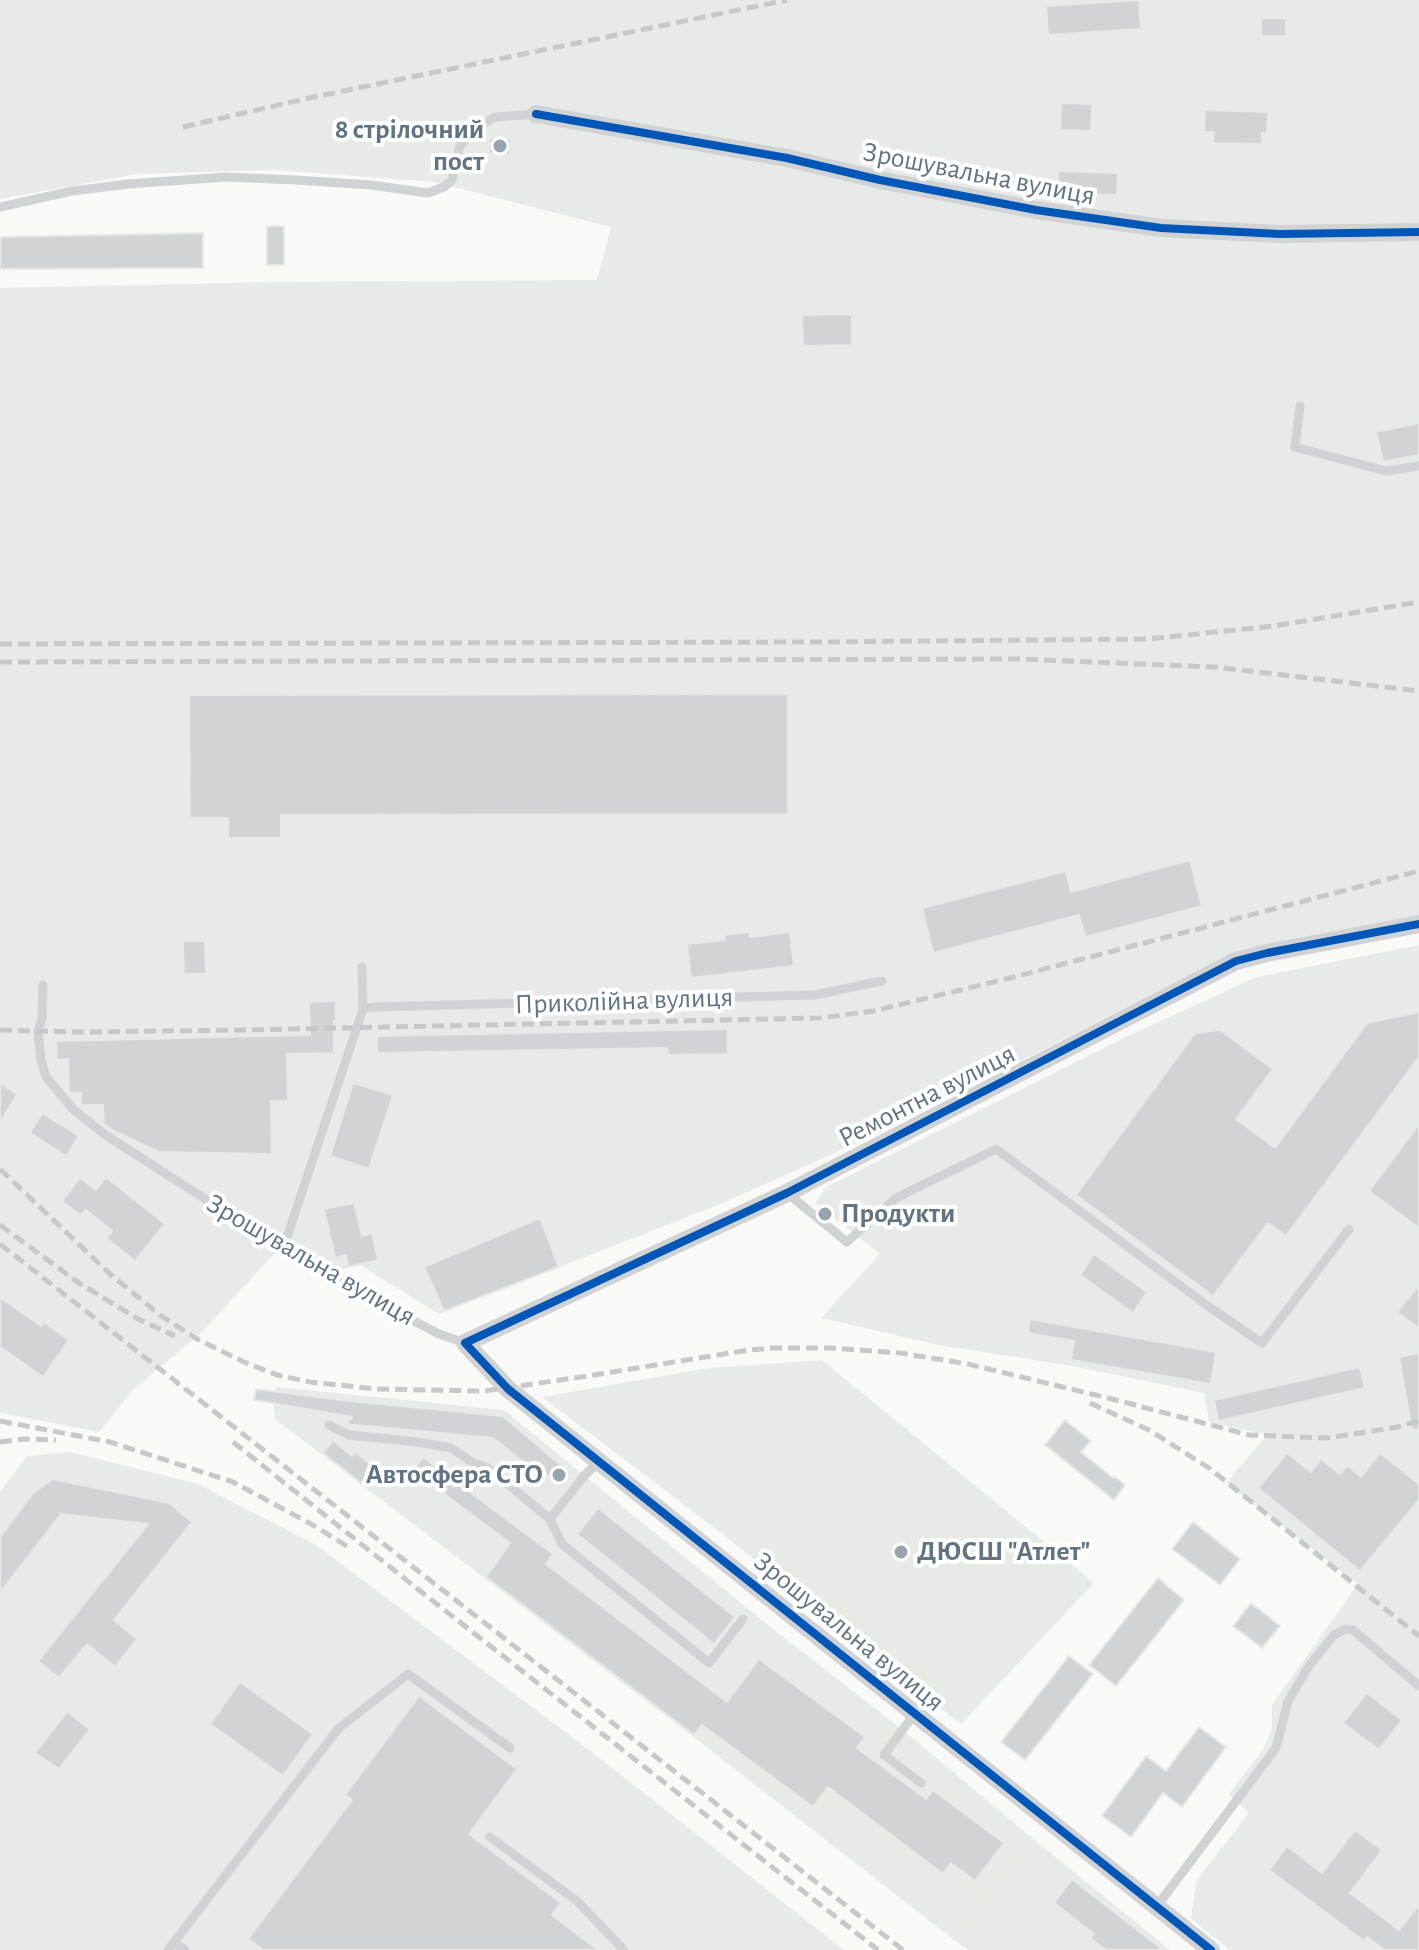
<!DOCTYPE html>
<html>
<head>
<meta charset="utf-8">
<style>
  body { margin:0 }
  canvas { display:block; background:#f9f9f8 }
</style>
</head>
<body>
<canvas width="1419" height="1950"></canvas>
<script>
const g = document.querySelector('canvas').getContext('2d');
g.lineJoin = 'round';
function paint(path, color) { g.fillStyle = color; g.fill(path, 'evenodd'); }
const toPath = rows => new Path2D(rows.map(r => 'M' + r).join(''));
function stroke(path, color, width, dash) { g.strokeStyle = color; g.lineWidth = width; g.lineCap = dash ? 'butt' : 'round'; g.setLineDash(dash || []); g.stroke(path); }
function write(font, color, halo, rows, align = 'center') {
  g.font = font + ' "Alegreya Sans",sans-serif'; g.lineWidth = 8; g.setLineDash([]); g.textBaseline = 'middle'; g.strokeStyle = halo; g.fillStyle = color; for (const [text, x, y, turn = 0] of rows) {
    g.save(); g.translate(x, y); g.rotate((+turn || 0) * Math.PI / 180); g.textAlign = isNaN(turn) ? turn : align; if (halo) g.strokeText(text, 0, 0); g.fillText(text, 0, 0); g.restore();
  }
}
paint(toPath([
  [0,0,1419,0,1419,918,1158,991,879,1133,723,1203,439,1314,357,1263,340,1271,323,1259,274,1254,201,1333,133,1390,99,1432,1,1413,0,1415,0,288,271,282,597,280,611,227,434,182,274,170,138,174,0,199],
  [1419,945,1419,1950,1230,1950,1191,1919,1196,1881,1249,1813,1229,1794,1264,1748,1272,1729,1272,1705,1358,1584,1226,1483,1267,1435,1209,1422,1204,1393,1072,1366,939,1345,821,1318,880,1254,815,1203,826,1187,1126,1037,1257,977],
  [277,1387,504,1410,773,1629,695,1738,275,1419,272,1393],
  [70,1452,198,1484,316,1545,593,1753,844,1950,0,1950,0,1492,27,1456],
  [1032,1838,1170,1950,968,1950,954,1940]
]), '#e8eaea');
paint(toPath([
  [822,1360,1094,1583,961,1724,707,1522,542,1397,709,1368],
  [773,1629,904,1731,1032,1838,954,1940,695,1738]
]), '#e7ebe5');
const building = toPath([
  [1139,0,1141,29,1048,35,1046,6,1139,0],
  [1261,18,1286,18,1286,36,1261,36,1261,18],
  [1061,103,1092,104,1091,131,1060,130,1061,103],
  [1205,110,1268,112,1267,134,1262,133,1262,144,1213,143,1214,132,1204,132,1205,110],
  [490,138,511,139,510,155,489,153,490,138],
  [1058,171,1118,173,1117,195,1057,193,1058,171],
  [267,226,284,226,284,265,267,265,267,226],
  [203,233,203,268,0,269,0,237,203,233],
  [852,314,852,345,803,346,802,315,852,314],
  [1419,423,1419,455,1383,462,1376,432,1419,423],
  [788,694,788,814,281,815,281,838,228,838,228,818,190,818,189,695,788,694],
  [1190,860,1202,906,1085,937,1079,915,933,953,922,908,1066,871,1071,892,1190,860],
  [749,932,750,937,790,932,794,966,691,978,687,944,725,940,724,935,749,932],
  [183,941,205,941,206,974,184,974,183,941],
  [336,1001,336,1021,334,1021,334,1053,287,1054,288,1101,271,1101,272,1154,159,1152,112,1130,104,1124,103,1105,81,1105,81,1093,69,1092,68,1059,57,1060,56,1041,310,1035,309,1002,336,1001],
  [1419,1012,1419,1057,1286,1236,1268,1223,1213,1296,1076,1195,1195,1033,1220,1030,1273,1069,1236,1119,1275,1148,1367,1023,1419,1012],
  [728,1029,728,1054,668,1055,667,1048,377,1053,377,1036,728,1029],
  [0,1083,17,1094,0,1123,0,1083],
  [353,1083,393,1095,369,1169,330,1156,353,1083],
  [42,1113,79,1136,66,1156,30,1133,42,1113],
  [1419,1124,1419,1228,1369,1191,1419,1124],
  [106,1177,165,1224,135,1261,106,1238,112,1231,86,1210,81,1216,62,1201,80,1178,96,1190,106,1177],
  [354,1203,362,1236,372,1233,378,1260,348,1267,346,1255,335,1258,324,1209,354,1203],
  [540,1218,559,1267,444,1311,424,1267,540,1218],
  [1094,1254,1147,1292,1133,1313,1080,1275,1094,1254],
  [1419,1285,1419,1329,1397,1312,1419,1285],
  [0,1297,41,1326,44,1322,69,1340,43,1377,0,1347,0,1297],
  [1030,1319,1216,1352,1211,1384,1071,1360,1074,1341,1028,1333,1030,1319],
  [1419,1353,1419,1430,1412,1430,1399,1357,1419,1353],
  [1360,1367,1365,1388,1218,1421,1214,1400,1360,1367],
  [256,1389,349,1401,503,1416,570,1473,560,1486,538,1467,535,1471,493,1438,346,1424,352,1417,254,1400,256,1389],
  [1065,1420,1091,1441,1081,1452,1113,1478,1114,1476,1125,1485,1114,1500,1045,1445,1065,1420],
  [333,1440,352,1456,356,1452,375,1468,362,1484,323,1453,333,1440],
  [1287,1453,1311,1472,1321,1459,1340,1474,1347,1465,1361,1477,1380,1453,1419,1484,1419,1500,1360,1571,1258,1488,1287,1453],
  [423,1457,553,1554,546,1564,727,1702,759,1659,865,1737,857,1748,926,1799,933,1790,1004,1843,975,1881,951,1863,943,1874,828,1787,813,1807,702,1725,694,1735,486,1577,510,1543,412,1470,423,1457],
  [53,1479,169,1503,192,1522,114,1620,137,1639,115,1667,87,1644,59,1678,38,1661,148,1524,61,1514,0,1593,0,1537,33,1493,53,1479],
  [598,1508,735,1617,714,1644,577,1534,598,1508],
  [1193,1522,1240,1559,1220,1585,1172,1549,1193,1522],
  [1158,1578,1184,1600,1116,1686,1089,1665,1158,1578],
  [1251,1603,1280,1626,1262,1648,1233,1626,1251,1603],
  [1069,1656,1093,1674,1025,1760,1001,1742,1069,1656],
  [240,1682,313,1734,283,1776,210,1724,240,1682],
  [1367,1693,1402,1720,1379,1750,1343,1723,1367,1693],
  [419,1696,517,1769,469,1834,561,1903,552,1915,598,1950,263,1950,248,1939,352,1800,345,1795,419,1696],
  [67,1712,90,1729,59,1769,35,1753,67,1712],
  [1199,1727,1226,1747,1182,1807,1163,1793,1131,1837,1102,1816,1146,1756,1166,1771,1199,1727],
  [1355,1830,1382,1850,1350,1893,1399,1930,1419,1905,1419,1950,1384,1950,1367,1937,1364,1941,1269,1870,1287,1846,1322,1873,1355,1830],
  [1072,1879,1163,1950,1106,1950,1090,1938,1094,1934,1054,1903,1072,1879]
]);
paint(building, '#d1d3d4');
stroke(building, '#e8e8e8', 2);
stroke(toPath([
  [0,207,72,191,128,184,226,177,296,180,371,185,428,193,444,187,452,180,459,148,472,131,495,117,536,114],
  [1300,406,1295,447,1386,471,1419,466],
  [43,985,42,1019,38,1031,41,1060,46,1077,74,1110,104,1134,283,1249,331,1278,439,1334,465,1343],
  [363,1009,375,1007,814,995,882,981],
  [787,1193,847,1242,896,1198,996,1149,1212,1309,1262,1343,1349,1229],
  [283,1249,363,1009,362,967],
  [329,1425,349,1435,417,1442,451,1448,473,1463,488,1468,550,1519,584,1476,599,1461],
  [550,1519,562,1544,709,1663,743,1619],
  [915,1713,884,1755,921,1783],
  [490,1837,577,1901,624,1950],
  [1157,1906,1276,1748,1288,1701,1309,1666,1334,1635,1345,1629,1353,1630,1419,1686],
  [174,1942,185,1950],
  [168,1950,338,1729,408,1674,510,1748]
]), '#d1d2d3', 9);
stroke(toPath([
  [536,114,787,158,880,180,1036,210,1161,228,1280,234,1419,232],
  [1211,1950,508,1389,465,1343,787,1193,1236,961,1267,953,1419,924]
]), '#d1d2d3', 18);
stroke(toPath([
  [183,127,309,98,787,0],
  [0,644,822,642,1148,639,1274,626,1419,602],
  [0,662,1018,659,1215,667,1419,691],
  [0,1030,81,1032,246,1030,819,1018,874,1011,1010,978,1419,871],
  [0,1169,110,1274,160,1315,197,1339,244,1362,277,1375,310,1382,377,1389,484,1391,581,1377,749,1350,772,1348,831,1348,900,1353,968,1364,1112,1399,1249,1435,1327,1438,1397,1427,1419,1421],
  [0,1225,79,1283,138,1319,175,1336],
  [0,1244,903,1950],
  [1090,1403,1149,1430,1209,1468,1419,1636],
  [0,1421,110,1442,233,1482,313,1525,350,1548],
  [0,1442,24,1439,56,1440],
  [233,1442,424,1594,878,1950]
]), '#c6c8c9', 5, [12, 6]);
stroke(toPath([
  [536,114,787,158,880,180,1036,210,1161,228,1280,234,1419,232],
  [1211,1950,508,1389,465,1343,787,1193,1236,961,1267,953,1419,924]
]), '#0057b8', 8);
for (const [x, y, r, color] of [
  [500,146,8,"#97a3ad"],
  [825,1214,8,"#97a3ad"],
  [559,1475,8,"#97a3ad"],
  [901,1552,8,"#97a3ad"]
]) { const dot = new Path2D(); dot.arc(x, y, r, 0, 2 * Math.PI); g.fillStyle = color; g.fill(dot); stroke(dot, '#fff', 3); }
write('bold 28px', '#627484', '#fff', [
  ["8 стрілочний",484,130],
  ["пост",484,162],
  ["Продукти",841,1214,"left"],
  ["Автосфера СТО",543,1475],
  ["ДЮСШ \"Атлет\"",917,1552,"left"]
], 'right');
write('28px', '#627484', '#fff', [
  ["Зрошувальна вулиця",979,174,11],
  ["Приколійна вулиця",624,1001,-2],
  ["Ремонтна вулиця",927,1096,-27],
  ["Зрошувальна вулиця",311,1260,30],
  ["Зрошувальна вулиця",849,1632,39]
]);
</script>
</body>
</html>
